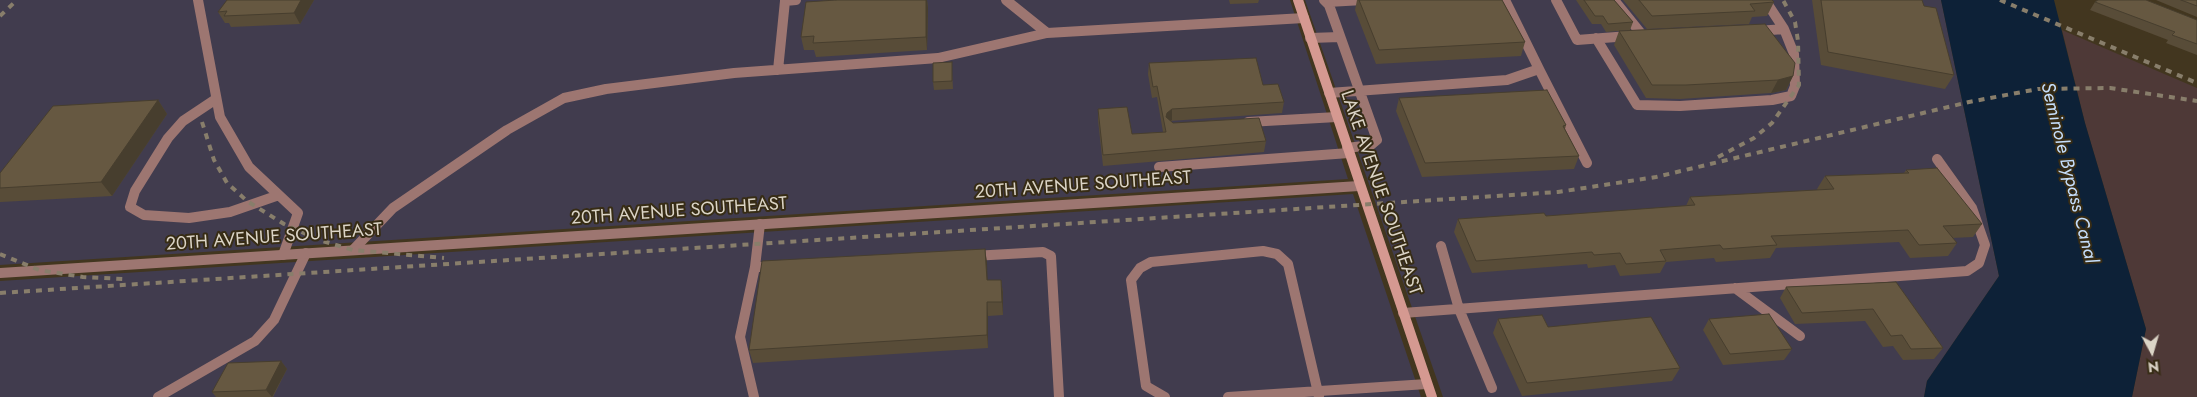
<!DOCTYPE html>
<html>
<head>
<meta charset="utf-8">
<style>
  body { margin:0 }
  #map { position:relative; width:2197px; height:397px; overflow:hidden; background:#42361f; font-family:Jost,sans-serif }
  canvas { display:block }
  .north { position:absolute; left:2127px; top:327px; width:50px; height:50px; -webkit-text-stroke:4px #372c15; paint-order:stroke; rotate:174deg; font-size:14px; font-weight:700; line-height:20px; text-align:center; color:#dbd4c6 }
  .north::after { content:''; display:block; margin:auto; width:18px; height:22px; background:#dbd4c6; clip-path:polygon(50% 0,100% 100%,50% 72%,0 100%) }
</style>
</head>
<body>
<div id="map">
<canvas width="2197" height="397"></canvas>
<div class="north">N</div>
</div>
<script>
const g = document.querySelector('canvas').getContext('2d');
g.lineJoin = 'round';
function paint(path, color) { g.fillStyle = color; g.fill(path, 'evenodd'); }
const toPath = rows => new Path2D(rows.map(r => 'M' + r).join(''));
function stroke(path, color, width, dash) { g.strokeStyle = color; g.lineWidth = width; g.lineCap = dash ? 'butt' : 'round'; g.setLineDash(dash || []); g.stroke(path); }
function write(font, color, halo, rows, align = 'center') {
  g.font = font + ' Jost,sans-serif'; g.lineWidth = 4; g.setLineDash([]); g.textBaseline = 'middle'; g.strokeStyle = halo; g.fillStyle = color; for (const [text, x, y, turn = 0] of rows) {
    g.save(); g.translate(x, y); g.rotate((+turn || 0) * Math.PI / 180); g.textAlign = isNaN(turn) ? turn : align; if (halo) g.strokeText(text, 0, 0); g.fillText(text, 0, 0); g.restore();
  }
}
paint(toPath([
  [2062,30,2197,88,2197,397,2132,397,2146,329,2085,123]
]), '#4e3937');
paint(toPath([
  [0,0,1290,0,1348,179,0,265],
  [1305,0,1941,0,1999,276,1927,381,1924,397,1443,397],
  [1353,194,1421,397,0,397,0,281]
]), '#413c4e');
paint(toPath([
  [1941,0,2054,0,2085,123,2146,329,2132,397,1924,397,1927,381,1999,276]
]), '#0d2137');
stroke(toPath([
  [198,0,220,117,249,167,298,213,283,255],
  [1006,0,1047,33],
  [1324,0,1329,5,1377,140,1371,145,1347,148],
  [1556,0,1577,40,1629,36],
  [1614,0,1643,36],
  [1328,2,1363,0],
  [1758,31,1784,29,1765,0],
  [1310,38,1340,37],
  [1596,38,1637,105,1680,106,1772,100,1791,96,1795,86,1794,54,1784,29],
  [1539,69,1587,163],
  [778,70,785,1,796,0],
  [1329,93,1507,80,1539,69,1505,0],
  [216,99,183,121,168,138,135,191,130,207,144,215,189,218,230,212,279,195],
  [1248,122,1337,117],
  [1159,167,1349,153],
  [1441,246,1459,309,1492,388],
  [353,250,393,208,507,130,564,98,606,89,734,73,938,58,1047,33,1304,18],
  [973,256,1043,252,1051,256,1059,397],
  [755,267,774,267],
  [1735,288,1800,336],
  [1403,313,1967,271,1979,263,1985,245,1972,208,1937,159],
  [158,397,255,341,274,320,306,253],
  [754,397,740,337,755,267,760,224],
  [1165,397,1146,386,1131,280,1140,268,1151,262,1263,251,1277,254,1288,264,1319,397],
  [1228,397,1427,384]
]), '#9d7671', 10);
stroke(toPath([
  [0,273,1359,186]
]), '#9d7671', 10);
stroke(toPath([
  [1298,0,1432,397]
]), '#d59991', 10);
stroke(toPath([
  [2000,0,2197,83],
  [0,16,17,0],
  [202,122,214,160,227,183,247,201,284,224,319,240,353,250,444,258],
  [1718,157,1754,138,1772,123,1799,85,1798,41,1795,22,1783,0],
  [0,254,39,270,83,277,123,279],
  [0,293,1558,192,1656,177,1969,102,2038,89,2110,88,2197,101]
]), '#887e6b', 4, [6, 6]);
paint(toPath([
  [314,0,300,24,231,27,229,23,225,23,218,12],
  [836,0,927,0,928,8,927,50,816,57,814,50,804,50,801,37],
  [1229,0,1259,0,1258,3,1230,4],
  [1357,0,1502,0,1525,42,1521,56,1376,64,1355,10],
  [1576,0,1614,0,1633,22,1630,30,1606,32,1601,24,1592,24],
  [1623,0,1772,0,1774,2,1767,16,1752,17,1749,24,1647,29],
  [1812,0,1922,0,1924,6,1954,75,1945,89,1821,65],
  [2156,0,2197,0,2197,17],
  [2095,2,2197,20,2197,55,2166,43,2168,40,2090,10],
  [1619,31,1793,76,1786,90,1771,93,1680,99,1646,98,1614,45],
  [1149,63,1263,85,1284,102,1282,113,1170,121,1173,123,1266,141,1264,152,1103,166,1098,120,1098,109,1132,134,1163,132,1157,97,1152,98,1148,74],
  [952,70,953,89,934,90,933,82],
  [1399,98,1566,125,1565,129,1579,156,1574,169,1422,177,1396,111],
  [158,100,167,114,112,196,1,202,0,202,0,188],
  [1906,170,1982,224,1973,237,1952,238,1957,243,1948,256,1910,258,1899,242,1776,248,1770,258,1716,262,1714,258,1666,262,1660,273,1620,276,1615,265,1588,268,1587,264,1472,273,1454,232,1458,219,1546,216,1686,206,1690,197,1818,190,1817,189,1825,176,1904,173],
  [985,249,987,280,1001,280,1003,293,1003,315,988,316,988,348,753,363,749,350],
  [1896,282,1943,348,1934,359,1903,360,1893,346,1883,347,1865,321,1795,324,1780,298,1786,287],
  [1498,319,1548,327,1680,368,1672,381,1522,396,1493,333],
  [1709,319,1792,349,1784,360,1723,365,1703,330],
  [281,361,287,369,273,397,216,397,212,392]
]), '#584c38');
paint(toPath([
  [301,0,314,0,300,24,294,13],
  [926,0,927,0,928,8,927,50,926,37],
  [1793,76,1786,90,1771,93,1778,80],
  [158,100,167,114,112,196,101,182],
  [1172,109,1172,120,1166,124,1166,117,1167,113],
  [985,249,987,262,988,294,987,280],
  [1001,280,1003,293,1003,315,1002,302],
  [987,302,988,316,988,348,987,335],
  [281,361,287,369,272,397,266,390]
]), '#473e2e');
const building = toPath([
  [227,0,301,0,294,13,224,16,227,11,218,12,227,0],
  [836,0,926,0,926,37,813,43,814,36,801,37,806,2,836,0],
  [1359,0,1502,0,1525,42,1379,50,1359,0],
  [1584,0,1614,0,1633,22,1608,24,1603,16,1595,16,1584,0],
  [1639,0,1772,0,1774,2,1750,4,1755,11,1652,16,1639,0],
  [1821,0,1922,0,1924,6,1936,8,1954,75,1828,52,1821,0],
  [2098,0,2146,0,2197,20,2197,44,2172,35,2175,32,2095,2,2098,0],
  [2181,0,2197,0,2197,6,2181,0],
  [1765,24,1795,63,1793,76,1778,80,1686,85,1652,85,1619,31,1765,24],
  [1256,58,1263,85,1278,84,1284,102,1172,109,1167,113,1166,117,1173,123,1259,118,1266,141,1103,155,1098,109,1127,107,1132,134,1166,132,1157,86,1153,87,1149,63,1256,58],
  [952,62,952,81,933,82,933,63,952,62],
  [1547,90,1566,125,1563,126,1579,156,1425,163,1399,98,1547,90],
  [158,100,101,182,0,188,0,173,53,106,158,100],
  [1937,168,1982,224,1943,226,1957,243,1919,245,1908,230,1771,236,1777,245,1723,249,1720,245,1660,250,1666,261,1626,264,1620,253,1594,255,1592,252,1476,261,1458,219,1544,213,1546,216,1695,205,1690,197,1834,189,1825,176,1909,173,1906,170,1937,168],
  [985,249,987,280,1001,280,1002,302,987,302,987,335,749,350,762,261,985,249],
  [1896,282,1943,348,1911,349,1902,335,1891,336,1873,309,1802,313,1786,287,1896,282],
  [1769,314,1792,349,1730,354,1709,319,1769,314],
  [1542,315,1548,327,1651,317,1680,368,1527,383,1498,319,1542,315],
  [281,361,266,390,212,392,228,363,281,361]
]);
paint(building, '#665841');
stroke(building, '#473e2e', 1);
write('18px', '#dbd4c6', '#372c15', [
  ["20TH AVENUE SOUTHEAST",1083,186,-4],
  ["LAKE AVENUE SOUTHEAST",1380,193,71],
  ["20TH AVENUE SOUTHEAST",679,212,-4],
  ["20TH AVENUE SOUTHEAST",274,238,-4]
]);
write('italic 19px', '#c5defb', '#372c15', [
  ["Seminole Bypass Canal",2068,173,76]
]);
</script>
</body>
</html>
